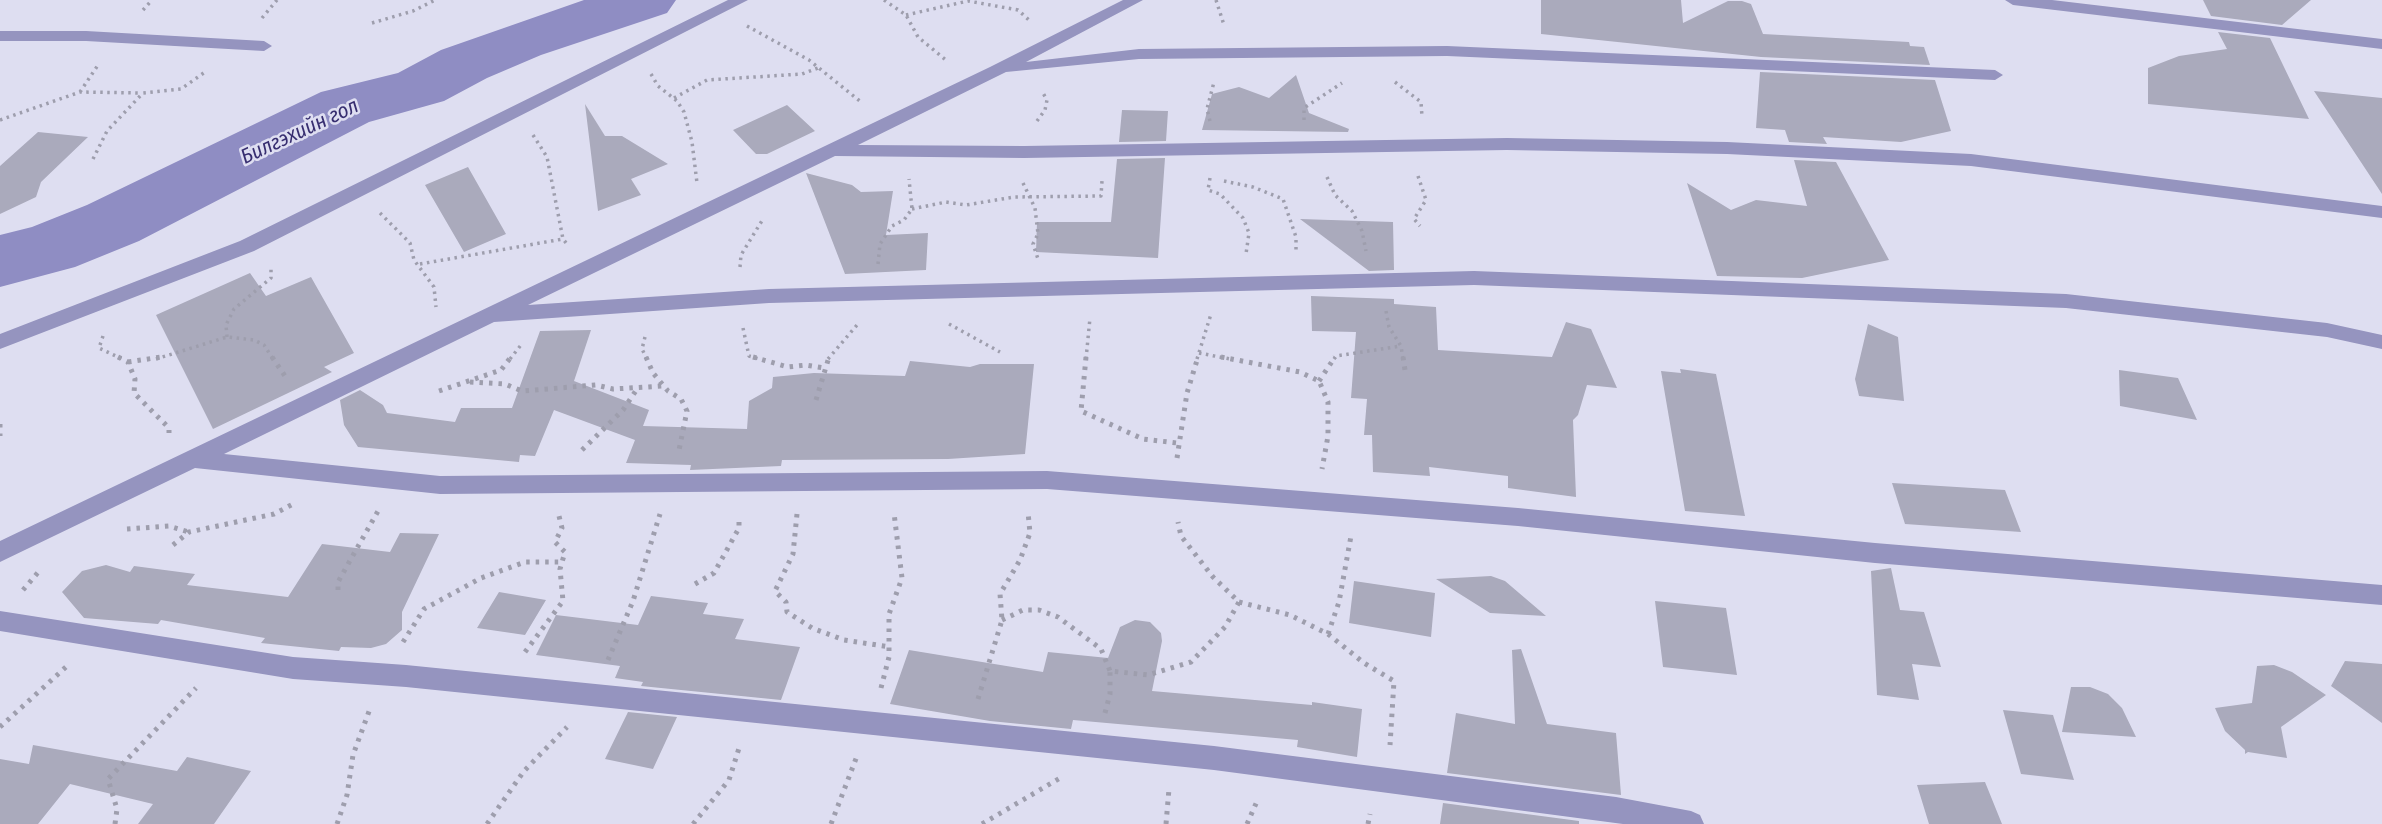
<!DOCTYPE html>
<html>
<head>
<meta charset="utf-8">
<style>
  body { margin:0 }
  canvas { display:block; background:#dedef1 }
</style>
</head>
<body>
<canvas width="2382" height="824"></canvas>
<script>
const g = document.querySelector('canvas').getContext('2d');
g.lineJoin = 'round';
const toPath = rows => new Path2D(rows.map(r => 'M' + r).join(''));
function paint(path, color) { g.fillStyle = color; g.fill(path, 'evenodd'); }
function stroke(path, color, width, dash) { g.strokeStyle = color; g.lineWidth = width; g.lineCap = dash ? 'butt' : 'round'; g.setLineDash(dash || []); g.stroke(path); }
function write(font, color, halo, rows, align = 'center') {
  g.font = font + ' "Fira Sans Condensed",sans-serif'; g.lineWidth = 5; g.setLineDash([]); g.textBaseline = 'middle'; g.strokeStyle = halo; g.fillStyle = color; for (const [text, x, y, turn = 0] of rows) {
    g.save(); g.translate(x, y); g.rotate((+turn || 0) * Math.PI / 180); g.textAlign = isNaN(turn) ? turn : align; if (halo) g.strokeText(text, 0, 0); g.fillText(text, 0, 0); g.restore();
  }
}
paint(toPath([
  [584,0,676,0,667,13,541,55,487,78,444,101,369,122,139,241,75,267,0,287,0,235,32,227,87,205,321,92,398,73,441,50,584,0]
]), '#8f8dc3');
paint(toPath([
  [1541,0,1681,0,1683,23,1728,1,1742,1,1751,4,1763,34,1909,42,1910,46,1924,47,1930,65,1761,57,1541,34],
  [2203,0,2311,0,2282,25,2211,16],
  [2218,32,2270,38,2309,119,2148,104,2148,68,2179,56,2227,49],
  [1760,72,1935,80,1951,131,1901,142,1823,137,1827,144,1789,142,1785,130,1756,128],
  [1296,75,1309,113,1349,129,1348,132,1202,130,1212,94,1239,87,1269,98],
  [2314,91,2382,98,2382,194],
  [585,104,605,136,622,136,668,164,631,179,641,195,598,211],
  [787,105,815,131,767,154,756,154,733,130],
  [1122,110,1168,111,1166,141,1119,142],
  [38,132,88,137,41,182,36,197,0,214,0,166],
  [1165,158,1158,258,1036,252,1037,222,1111,222,1117,159],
  [1794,160,1836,162,1889,260,1802,278,1717,276,1687,183,1731,210,1756,200,1807,206],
  [468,167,506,234,464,252,425,185],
  [806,173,852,185,861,192,893,191,886,235,928,233,926,270,845,274],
  [1300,219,1393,222,1394,270,1369,271],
  [250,273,266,296,311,277,354,353,324,367,332,372,213,429,156,315],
  [1311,296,1394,299,1394,304,1436,307,1438,350,1552,357,1566,322,1591,329,1617,388,1587,385,1578,415,1573,420,1576,497,1508,488,1508,476,1429,467,1430,476,1373,472,1372,435,1364,435,1367,399,1351,398,1356,332,1312,331],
  [1868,324,1898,337,1904,401,1859,396,1855,379],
  [591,330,574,381,649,410,643,426,747,429,749,401,772,388,773,377,814,373,905,376,910,361,970,367,980,364,1034,364,1025,454,948,459,782,460,781,466,690,470,691,465,626,463,635,440,554,410,535,456,520,455,519,462,358,447,344,425,340,400,360,390,383,405,387,413,455,422,461,408,512,408,540,331],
  [1680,369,1716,374,1745,516,1685,511,1661,371,1681,373],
  [2119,370,2178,378,2197,420,2120,406],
  [1892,483,2005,490,2021,532,1905,524],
  [400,533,439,534,402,612,402,630,386,644,371,648,341,647,339,651,261,643,265,638,161,620,158,624,84,618,62,592,82,571,106,565,130,572,134,566,195,574,187,585,288,597,322,544,390,552],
  [1891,568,1900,610,1924,612,1941,667,1912,664,1919,700,1877,695,1871,571],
  [1491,576,1505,581,1546,616,1490,613,1436,579],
  [1354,581,1435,593,1431,637,1349,623],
  [499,592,546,600,525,635,477,628],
  [651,596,708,603,703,614,744,619,735,639,800,647,781,700,641,686,643,682,615,678,620,666,536,655,556,615,638,625],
  [1655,601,1726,608,1737,675,1663,667],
  [1135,620,1150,622,1161,633,1162,641,1152,691,1312,705,1312,702,1362,709,1357,757,1297,747,1298,740,1073,720,1071,729,990,721,890,704,909,650,1043,672,1048,652,1108,658,1120,627],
  [1521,649,1547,724,1616,733,1621,795,1447,773,1456,713,1515,724,1512,650],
  [2345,661,2382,664,2382,723,2331,686],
  [2274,665,2292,672,2326,695,2281,727,2287,758,2248,752,2245,754,2245,750,2225,731,2215,708,2252,703,2257,666],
  [2071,687,2090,687,2108,694,2122,708,2136,737,2062,732],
  [2003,710,2053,715,2074,780,2021,774],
  [628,712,677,717,653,769,605,759],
  [33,745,177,771,187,757,251,771,214,824,138,824,153,804,70,784,38,824,0,824,0,759,29,764],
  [1985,782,2002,824,1929,824,1917,785],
  [1443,803,1579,821,1579,824,1440,824]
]), '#aaaabc');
stroke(toPath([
  [884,0,906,15,918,37,947,61],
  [1216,0,1224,25],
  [143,10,152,0],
  [906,15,968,1,1018,10,1030,21],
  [262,18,277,0],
  [372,23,413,11,435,0],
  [747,26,809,60,861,102],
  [651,74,658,86,677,101,684,112,692,142,697,183],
  [1395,82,1421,102,1422,117],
  [80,92,98,65],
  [674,98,707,80,802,74,818,68],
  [0,120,80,92,141,93],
  [1304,120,1304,108,1342,83],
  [1037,121,1045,110,1047,100,1043,93],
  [1210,121,1207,109,1214,82],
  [533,135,547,157,563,239,567,244],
  [93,159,107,131,143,93,181,89,205,72],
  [1418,176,1426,200,1414,219,1420,226],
  [1327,177,1335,195,1352,211,1362,231,1366,251],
  [1210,178,1208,190,1220,194,1243,218,1249,233,1246,254],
  [1224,181,1253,187,1283,199,1296,237,1296,252],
  [1023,183,1035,208,1038,234,1033,244,1038,259],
  [912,209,946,202,966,205,1014,197,1101,196,1102,181],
  [380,213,410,243,414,260,434,287,436,307],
  [420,264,563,239],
  [878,264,880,244,892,226,904,220,912,209,909,179],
  [740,267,741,255,763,219],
  [1386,311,1389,327,1401,346,1403,359],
  [949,324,1000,352],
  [743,328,749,356,759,359],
  [103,336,99,348,122,359],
  [227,337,226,325,234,309,271,278,271,268],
  [645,337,642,349,647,359],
  [1199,353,1230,359],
  [156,359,227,337,254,340,264,345,273,359],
  [510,359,521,345],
  [828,359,857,325],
  [1086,359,1090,318],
  [1197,359,1211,314],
  [1334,359,1336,356,1401,346]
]), '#9e9ead', 3.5, [2.5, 4.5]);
stroke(toPath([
  [118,357,128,362,135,379,134,393,169,428,169,433],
  [272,357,287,379],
  [646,357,653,373,668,391,681,399,687,411,679,450],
  [753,357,788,367,806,365,824,368],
  [1086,357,1081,411,1143,439,1177,443],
  [1221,357,1300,372,1319,381,1328,402,1328,436,1322,469],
  [1403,357,1405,370],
  [128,362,161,357],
  [1319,381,1335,357],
  [470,382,505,384,522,391,596,385,613,389,663,386],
  [439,391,501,370,511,357],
  [816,400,829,357],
  [0,424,0,436],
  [582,450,623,410,637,389],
  [1177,458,1187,393,1198,357],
  [797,514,793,554,775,591,786,602,787,612,812,628,844,640,890,647],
  [127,529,169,526,189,532],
  [173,545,189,532,274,514,293,504],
  [695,584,714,573,739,528,739,516],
  [23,590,40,570],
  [338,590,338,582,378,511],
  [1239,602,1290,615,1328,634,1364,663,1394,681,1390,745],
  [1002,620,1023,610,1039,610,1058,617,1101,649,1110,671],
  [1328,634,1339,602,1351,536],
  [403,642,424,609,481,578,525,562,562,562],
  [525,652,563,601,560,569,565,552,555,542,562,528,559,516],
  [608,660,633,601,660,514],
  [881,688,889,657,889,614,902,578,894,513],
  [978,699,1002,620,1000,594,1020,560,1030,533,1028,512],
  [1105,713,1110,694,1110,671,1148,675,1191,662,1225,627,1239,602,1213,577,1181,536,1178,522],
  [0,727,67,666],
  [115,824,117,809,108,779,196,688],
  [337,824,347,795,353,755,371,706],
  [487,824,524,771,567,727],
  [693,824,729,780,740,745],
  [831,824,857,756],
  [982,824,1060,778],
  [1166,824,1169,789],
  [1247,824,1258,799],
  [1368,824,1370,814]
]), '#9e9ead', 5, [3.5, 6]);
paint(toPath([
  [728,0,748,0,254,251,0,349,0,334,240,241,728,0],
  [1123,0,1143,0,1026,62,1139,49,1447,46,1995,70,2003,75,1995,80,1447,56,1139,59,1006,72,858,145,1024,146,1507,138,1727,142,1971,154,2382,206,2382,218,1971,166,1727,154,1507,150,1024,158,835,156,528,305,769,289,1474,271,2066,294,2327,323,2382,335,2382,349,2327,337,2066,308,1474,285,769,303,494,322,224,454,440,476,1047,471,1518,508,1875,543,2382,585,2382,605,1875,563,1518,526,1047,489,440,494,195,468,0,562,0,541,990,67,1123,0],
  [2005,0,2052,0,2382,39,2382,49,2013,5,2005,0],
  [0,31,86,31,264,41,272,46,264,51,86,41,0,41,0,31],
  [0,611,293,657,406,665,1214,746,1616,797,1691,811,1700,815,1704,824,1623,824,1214,770,406,687,293,679,0,631,0,611]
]), '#9594bf');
write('italic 21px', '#372e70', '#dedef1', [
  ["Билгэхийн гол",300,132,-25]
]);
</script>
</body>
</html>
